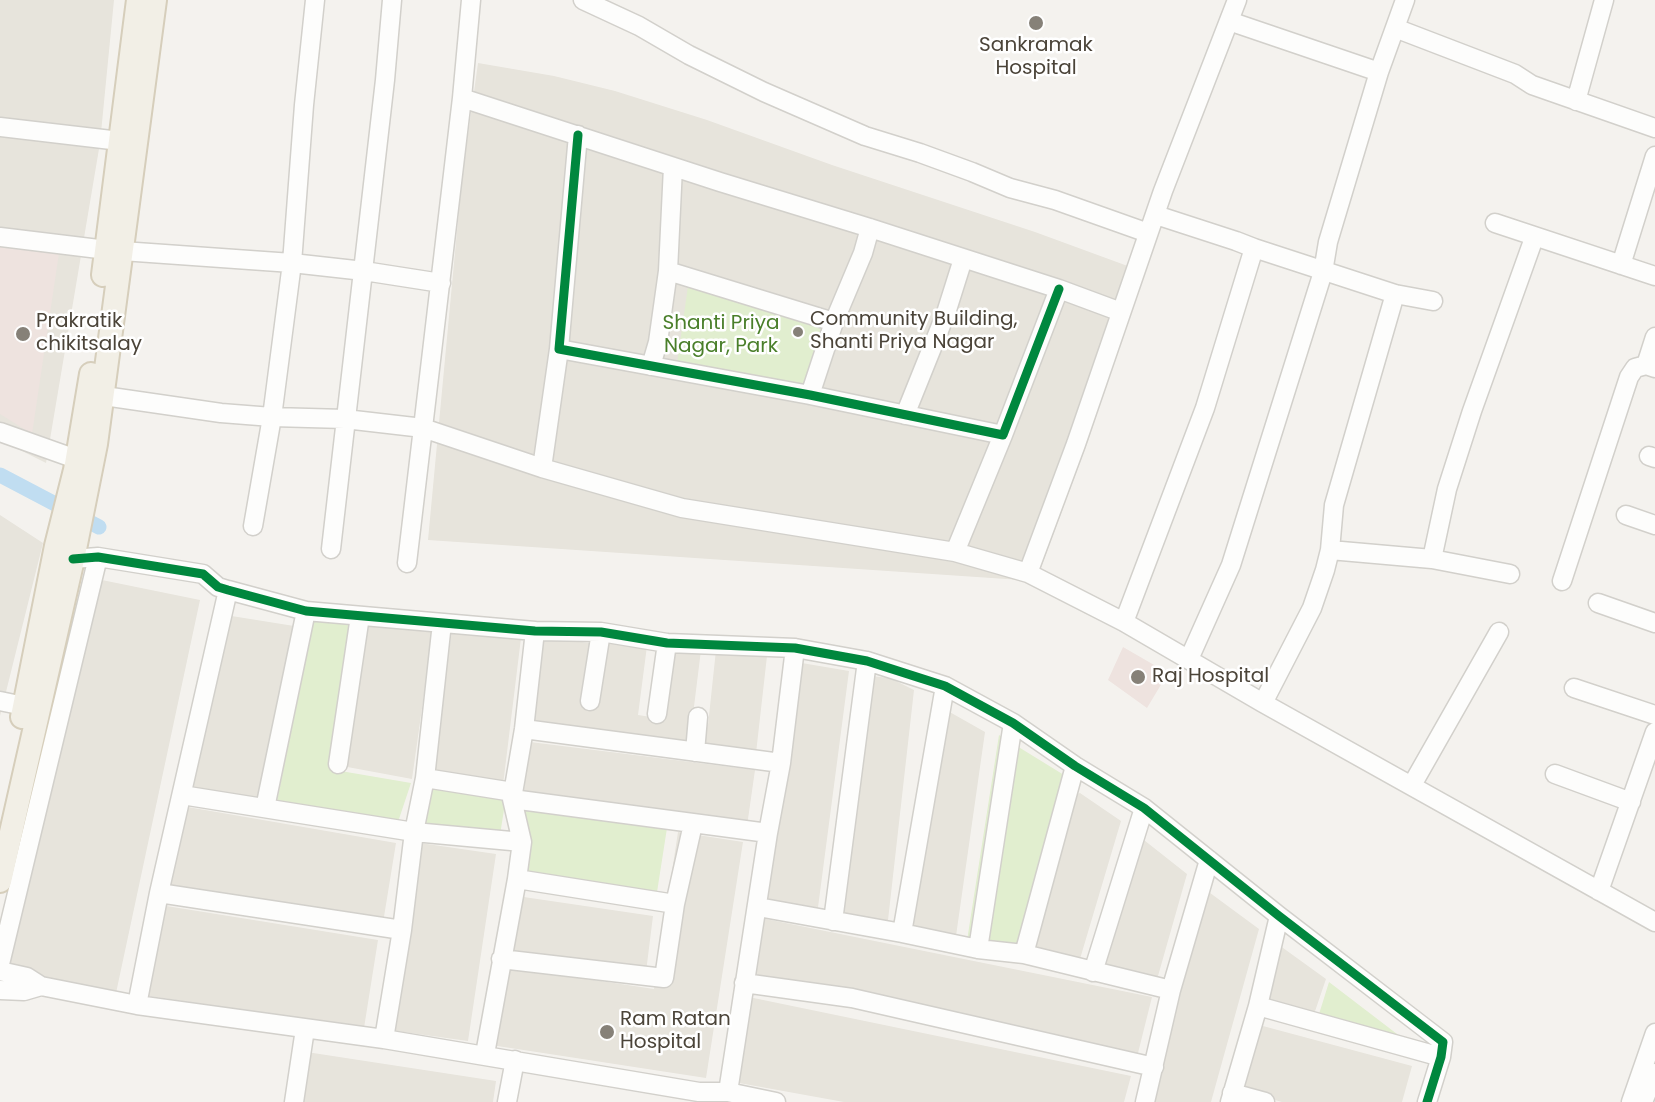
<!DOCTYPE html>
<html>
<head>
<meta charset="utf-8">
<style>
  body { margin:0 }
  canvas { display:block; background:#f4f2ee }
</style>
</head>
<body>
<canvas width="1655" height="1102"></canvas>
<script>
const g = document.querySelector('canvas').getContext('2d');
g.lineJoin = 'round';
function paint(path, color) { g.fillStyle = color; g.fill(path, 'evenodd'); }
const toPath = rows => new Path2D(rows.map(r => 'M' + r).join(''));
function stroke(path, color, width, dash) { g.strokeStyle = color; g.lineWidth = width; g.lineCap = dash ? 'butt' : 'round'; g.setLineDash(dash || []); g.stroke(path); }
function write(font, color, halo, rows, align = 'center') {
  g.font = font + ' Poppins,sans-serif'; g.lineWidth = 5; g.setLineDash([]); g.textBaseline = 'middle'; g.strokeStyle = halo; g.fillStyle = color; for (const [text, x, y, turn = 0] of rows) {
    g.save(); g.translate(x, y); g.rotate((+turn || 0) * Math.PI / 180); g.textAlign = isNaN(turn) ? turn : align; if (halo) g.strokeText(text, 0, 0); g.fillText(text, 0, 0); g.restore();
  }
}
paint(toPath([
  [0,0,114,0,100,143,46,463,0,440],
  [478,63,554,76,615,91,707,120,832,165,1035,232,1144,272,1088,441,1036,581,428,540,462,178],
  [0,515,43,543,0,716],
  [97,579,200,600,116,993,8,974],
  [219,614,294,626,257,804,179,791],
  [369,625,433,630,412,779,342,766],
  [452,630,521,638,503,785,432,776],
  [542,637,590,643,582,706,596,709,606,641,647,646,638,715,651,717,660,645,701,650,689,747,530,727],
  [716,650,767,656,755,762,697,755,701,725,708,725],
  [784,660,849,671,817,915,753,902],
  [861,675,890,678,914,690,887,929,829,916],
  [932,702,985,732,955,943,898,932],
  [530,742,755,770,747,826,523,798],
  [1080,793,1121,821,1077,969,1023,956,1067,798],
  [176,805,396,843,382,929,157,888],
  [1130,829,1187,874,1156,983,1087,969],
  [678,832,743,842,706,1078,491,1045,501,966,654,989],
  [413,842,496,854,468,1041,382,1029],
  [1202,887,1259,929,1211,1102,1145,1102],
  [510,895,653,916,646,972,503,951],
  [154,904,378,940,364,1028,136,994],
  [751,916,1152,997,1136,1061,741,979],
  [1272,940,1326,979,1310,1026,1253,1010],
  [739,995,1131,1076,1124,1102,844,1102,728,1081],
  [1248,1022,1412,1066,1402,1102,1282,1102,1230,1087],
  [300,1051,496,1081,493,1102,292,1102]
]), '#e7e4dc');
paint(toPath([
  [0,246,59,253,32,434,0,414],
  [1123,647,1168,673,1147,708,1108,680]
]), '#eee3df');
paint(toPath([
  [688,286,838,333,819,398,677,364],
  [314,616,351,621,329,769,411,783,398,822,277,801],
  [999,735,1064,775,1014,957,966,947],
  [424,784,506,797,500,835,413,825],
  [522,806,667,828,655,905,510,883],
  [1329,982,1414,1047,1315,1027]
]), '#e1eecf');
stroke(toPath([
  [0,475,99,527]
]), '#c0ddf1', 15);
const minor = toPath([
  [583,0,639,26,689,55,764,92,865,136,920,153,972,172,1010,188,1055,200,1148,233],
  [1229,21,1379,72],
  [1395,28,1515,74,1532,85,1655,128],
  [462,98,720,182,870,228,1059,289,1121,312],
  [1576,101,1604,0],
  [0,127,120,141],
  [578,135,559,349,810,395,1003,435,1059,289],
  [1495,223,1655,276],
  [0,237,107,250],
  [1254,248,1395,294,1433,301],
  [122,251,292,263,364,271,441,283],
  [1621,265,1655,156],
  [668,271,834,322],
  [1655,337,1646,365,1655,368],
  [559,349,542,468,682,508,955,552,1003,435],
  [651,366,658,342,668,271,673,167],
  [810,395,834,322,863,253,870,228],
  [104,396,221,413,272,417,345,419,423,428,542,468],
  [905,415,946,313,963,259],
  [0,432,76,459],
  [1649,456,1655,458],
  [1626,515,1655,525],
  [253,526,272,417,292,263,304,105,315,0],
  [331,549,385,80,392,0],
  [1330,550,1432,559,1510,574],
  [955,552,1028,573,1076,444,1163,191,1237,0],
  [73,559,98,557,203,574,218,587,228,590,306,611,535,631,601,632,667,643,795,648,867,661,945,686,1013,723,1075,766,1144,808,1279,916,1443,1042,1441,1057,1427,1102],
  [1432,559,1447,489,1472,411,1534,238],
  [407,563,462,98,471,0],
  [1028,573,1124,622,1263,703,1655,922],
  [1562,581,1629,377,1635,368,1646,365],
  [1598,603,1655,623],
  [1124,622,1205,408,1254,248,1236,241,1156,215],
  [1189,659,1231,565,1323,272,1328,242,1379,72,1405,0],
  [1574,688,1655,715],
  [0,701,24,706],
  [590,701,601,632],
  [1263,703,1312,608,1325,570,1330,550,1334,505,1395,294],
  [657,714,667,643],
  [524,729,781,763],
  [695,752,698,717],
  [338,764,360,616],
  [1555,774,1631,802],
  [425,778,513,792],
  [1412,785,1499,632],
  [182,795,414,832,522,842],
  [512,799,768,833],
  [265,808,306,611],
  [517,879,675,904],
  [1599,891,1655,732],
  [159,893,402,930],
  [758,907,902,933,978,949,1024,954,1171,990],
  [833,921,867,661],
  [902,933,945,686],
  [978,949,1013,723],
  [1024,954,1075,766],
  [501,959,664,978,675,904,693,824],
  [0,964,98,557],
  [0,971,27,977,41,986,137,1005,384,1039,699,1092,728,1092,776,1102],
  [1093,972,1144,808],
  [744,983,852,998,1154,1067],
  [0,990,24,991,41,986],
  [137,1005,159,893,228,590],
  [1258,1006,1441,1057],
  [384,1039,402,930,414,832,425,778,442,623],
  [485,1054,517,879,522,842,512,799,524,729,535,631],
  [728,1092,768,833,781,763,795,648],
  [1232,1093,1265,1102],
  [294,1102,305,1029],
  [507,1102,515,1060],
  [1145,1102,1171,990,1209,860],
  [1230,1102,1258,1006,1279,916],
  [1631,1102,1655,1033],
  [1643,1102,1655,1073]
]);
const major = toPath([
  [103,275,138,0],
  [22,717,56,546,75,470,91,374],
  [0,881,73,559,96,444,155,0]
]);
stroke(minor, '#d2d0cb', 21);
stroke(major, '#d6cebb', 26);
stroke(minor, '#fdfdfc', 18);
stroke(major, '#f2efe6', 22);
stroke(toPath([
  [578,135,559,349,810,395,1003,435,1059,289],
  [73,559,98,557,203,574,218,587,228,590,306,611,535,631,601,632,667,643,795,648,867,661,945,686,1013,723,1075,766,1144,808,1279,916,1443,1042,1441,1057,1427,1102]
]), '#00873e', 9);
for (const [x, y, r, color] of [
  [1036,23,8,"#868178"],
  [798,332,6,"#868178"],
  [23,334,8,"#868178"],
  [1138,677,8,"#868178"],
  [607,1032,8,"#868178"]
]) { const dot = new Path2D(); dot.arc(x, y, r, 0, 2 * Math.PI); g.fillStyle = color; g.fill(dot); stroke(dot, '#fff', 2); }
write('20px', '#4b4439', '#fff', [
  ["Sankramak",1036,46,"center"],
  ["Hospital",1036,69,"center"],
  ["Community Building,",810,320],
  ["Shanti Priya Nagar",810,343],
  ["Prakratik",36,322],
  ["chikitsalay",36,345],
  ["Raj Hospital",1152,677],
  ["Ram Ratan",620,1020],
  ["Hospital",620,1043]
], 'left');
write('20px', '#4a7f2a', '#fff', [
  ["Shanti Priya",721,324],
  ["Nagar, Park",721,347]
]);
</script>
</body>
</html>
